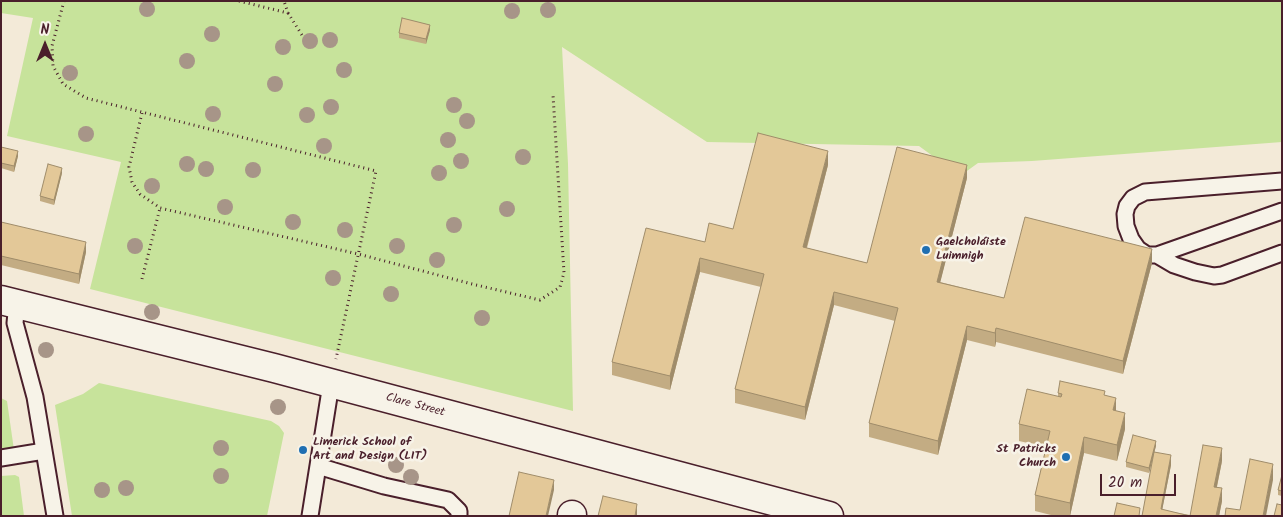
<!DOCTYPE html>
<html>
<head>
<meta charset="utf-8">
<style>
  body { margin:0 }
  #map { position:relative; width:1283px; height:517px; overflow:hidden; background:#f3ead8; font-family:Kalam,sans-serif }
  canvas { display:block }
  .frame { position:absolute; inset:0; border:2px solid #4a1f2b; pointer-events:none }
  .north { position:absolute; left:20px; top:20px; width:50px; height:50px; -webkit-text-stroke:4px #f7f3e8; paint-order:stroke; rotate:0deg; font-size:14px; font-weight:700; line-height:20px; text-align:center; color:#4a1f2b }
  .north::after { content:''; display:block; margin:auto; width:18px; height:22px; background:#4a1f2b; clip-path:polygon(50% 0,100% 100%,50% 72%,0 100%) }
  .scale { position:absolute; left:1100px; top:474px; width:76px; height:22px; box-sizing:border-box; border:2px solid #4a1f2b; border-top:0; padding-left:6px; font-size:15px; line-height:18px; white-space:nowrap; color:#4a1f2b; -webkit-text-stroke:4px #f7f3e8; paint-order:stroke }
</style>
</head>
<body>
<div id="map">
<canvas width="1283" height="517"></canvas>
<div class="frame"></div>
<div class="north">N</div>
<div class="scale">20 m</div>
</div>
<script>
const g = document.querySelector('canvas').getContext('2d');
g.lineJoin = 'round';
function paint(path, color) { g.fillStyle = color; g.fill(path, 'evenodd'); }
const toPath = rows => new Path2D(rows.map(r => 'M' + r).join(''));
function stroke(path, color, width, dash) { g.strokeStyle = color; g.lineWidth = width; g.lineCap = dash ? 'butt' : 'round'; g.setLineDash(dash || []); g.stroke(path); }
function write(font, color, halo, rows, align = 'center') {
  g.font = font + ' Kalam,sans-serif'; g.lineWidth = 5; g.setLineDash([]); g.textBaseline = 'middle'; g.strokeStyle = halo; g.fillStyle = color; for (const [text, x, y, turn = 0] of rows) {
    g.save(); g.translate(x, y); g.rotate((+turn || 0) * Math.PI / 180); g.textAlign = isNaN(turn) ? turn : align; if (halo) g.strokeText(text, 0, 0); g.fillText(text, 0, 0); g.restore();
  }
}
paint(toPath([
  [1,1,1282,1,1282,142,1032,161,978,163,960,176,919,146,707,142,562,47,568,164,573,411,90,289,121,162,7,136,33,18,1,13],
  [99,383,271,421,279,426,284,433,267,516,72,516,55,405,83,394],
  [1,398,7,401,14,450,1,452],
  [15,475,19,477,24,516,1,516,1,476]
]), '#c7e39b');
const service = toPath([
  [1282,181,1145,192,1133,198,1127,206,1125,214,1126,226,1131,239,1138,249,1147,255,1157,255,1282,211],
  [1157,255,1174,265,1195,272,1214,276,1222,275,1282,253],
  [17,303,15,323,35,397,55,516],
  [1,458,44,451],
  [318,466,384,486,448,500,459,511,459,516],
  [310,516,331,384]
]);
const minor = toPath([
  [572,516,572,515]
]);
const secondary = toPath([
  [1,300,274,368,829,516]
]);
stroke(service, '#4a1f2b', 19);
stroke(minor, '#4a1f2b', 31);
stroke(secondary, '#4a1f2b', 31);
stroke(toPath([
  [64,1,52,46,53,66,63,84,86,98,376,171,336,359],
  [239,1,288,13,284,1],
  [288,13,312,51],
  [142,113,129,167,132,182,140,194,160,208,358,254,472,284,540,300,560,287,564,273,553,95],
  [142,279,160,208]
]), '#4a1f2b', 3, [1, 4]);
stroke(service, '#f7f3e8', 15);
stroke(minor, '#f7f3e8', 28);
stroke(secondary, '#f7f3e8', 28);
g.fillStyle = '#a79588';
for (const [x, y] of [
  [147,9],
  [548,10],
  [512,11],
  [212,34],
  [330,40],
  [310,41],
  [283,47],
  [187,61],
  [344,70],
  [70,73],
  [275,84],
  [454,105],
  [331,107],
  [213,114],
  [307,115],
  [467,121],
  [86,134],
  [448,140],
  [324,146],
  [523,157],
  [461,161],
  [187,164],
  [206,169],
  [253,170],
  [439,173],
  [152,186],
  [225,207],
  [507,209],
  [293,222],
  [454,225],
  [345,230],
  [135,246],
  [397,246],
  [437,260],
  [333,278],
  [391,294],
  [152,312],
  [482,318],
  [46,350],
  [278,407],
  [221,448],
  [396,465],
  [221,476],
  [411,477],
  [126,488],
  [102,490]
]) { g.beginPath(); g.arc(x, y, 8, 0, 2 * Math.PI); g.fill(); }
paint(toPath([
  [430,30,426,44,399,38,399,33],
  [1,147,18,156,14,172,1,168],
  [828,165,807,248,867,263,967,178,940,282,1004,298,1152,263,1123,374,996,342,995,347,967,340,938,455,869,437,869,423,895,321,834,305,805,420,735,403,735,389,761,287,700,272,670,390,612,375,612,362,705,242,733,229],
  [62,173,54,205,40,201,40,196],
  [1,222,86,252,79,284,1,265],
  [1058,393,1105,396,1116,411,1125,429,1117,461,1084,453,1070,516,1055,516,1035,511,1035,495,1046,447,1019,441,1019,424,1058,397],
  [1156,446,1154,452,1171,465,1162,510,1190,515,1222,461,1217,487,1222,501,1219,516,1142,516,1154,455,1149,473,1126,467,1126,462],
  [1282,475,1282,496,1278,495,1278,490]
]), '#c3ac83');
paint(toPath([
  [430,25,430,30,426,44,426,39],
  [18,151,18,156,14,172,14,166],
  [828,151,828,165,803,261,803,247],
  [967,165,967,178,937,295,937,282],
  [62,168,62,173,54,205,54,200],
  [86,242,86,252,79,284,79,274],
  [1152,249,1152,263,1123,374,1123,361],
  [700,258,700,272,670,390,670,376],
  [834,292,834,305,805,420,805,407],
  [967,326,967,340,938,455,938,441],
  [996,328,996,342,995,347,995,333],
  [1116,398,1116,414,1113,410],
  [1125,413,1125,429,1117,461,1117,445],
  [1084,437,1084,453,1070,516,1070,503],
  [1156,441,1156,446,1149,473,1149,468],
  [1222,448,1222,461,1214,500,1214,487],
  [1171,455,1171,465,1161,516,1161,509],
  [1273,464,1273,480,1266,516,1263,516],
  [554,480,554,490,548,516,546,516],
  [1222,488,1222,501,1219,516,1216,516],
  [637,504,637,516,635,516]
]), '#9f8c6a');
const building = toPath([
  [402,18,430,25,426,39,399,33,402,18],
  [758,133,828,151,803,247,867,263,897,147,967,165,937,282,1004,298,1025,217,1152,249,1123,361,996,328,995,333,967,326,938,441,869,423,898,308,834,292,805,407,735,389,764,274,700,258,670,376,612,362,646,228,705,242,709,223,733,229,758,133],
  [1,147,18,151,14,166,1,163,1,147],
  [48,164,62,168,54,200,40,196,48,164],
  [1,222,86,242,79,274,1,256,1,222],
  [1060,381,1105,391,1104,395,1116,398,1113,410,1125,413,1117,445,1084,437,1070,503,1035,495,1050,431,1019,424,1027,389,1061,397,1062,394,1058,393,1060,381],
  [1133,435,1156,441,1149,468,1126,462,1133,435],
  [1203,445,1222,448,1214,487,1222,488,1216,516,1190,516,1203,445],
  [1154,452,1171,455,1161,509,1190,516,1142,516,1154,452],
  [1250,459,1273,464,1263,516,1225,516,1226,508,1240,510,1250,459],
  [519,472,554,480,546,516,509,516,519,472],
  [1282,475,1282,491,1278,490,1282,475],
  [603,496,637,504,635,516,598,516,603,496],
  [1117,503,1140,508,1139,516,1114,516,1117,503],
  [1277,504,1282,505,1282,516,1274,516,1277,504]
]);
paint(building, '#e3c898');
stroke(building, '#9f8c6a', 1);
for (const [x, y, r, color] of [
  [926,250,5,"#1f6fb2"],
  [303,450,5,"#1f6fb2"],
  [1066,457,5,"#1f6fb2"]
]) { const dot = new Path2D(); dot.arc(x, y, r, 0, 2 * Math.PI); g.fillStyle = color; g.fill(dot); stroke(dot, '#f7f3e8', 2); }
write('bold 12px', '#4a1f2b', '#f7f3e8', [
  ["Gaelcholáiste",936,243],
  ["Luimnigh",936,257],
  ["Limerick School of",313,443],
  ["Art and Design (LIT)",313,457],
  ["St Patricks",1056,450,"right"],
  ["Church",1056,464,"right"]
], 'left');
write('12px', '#4a1f2b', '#f7f3e8', [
  ["Clare Street",415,406,15]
]);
</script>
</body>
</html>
